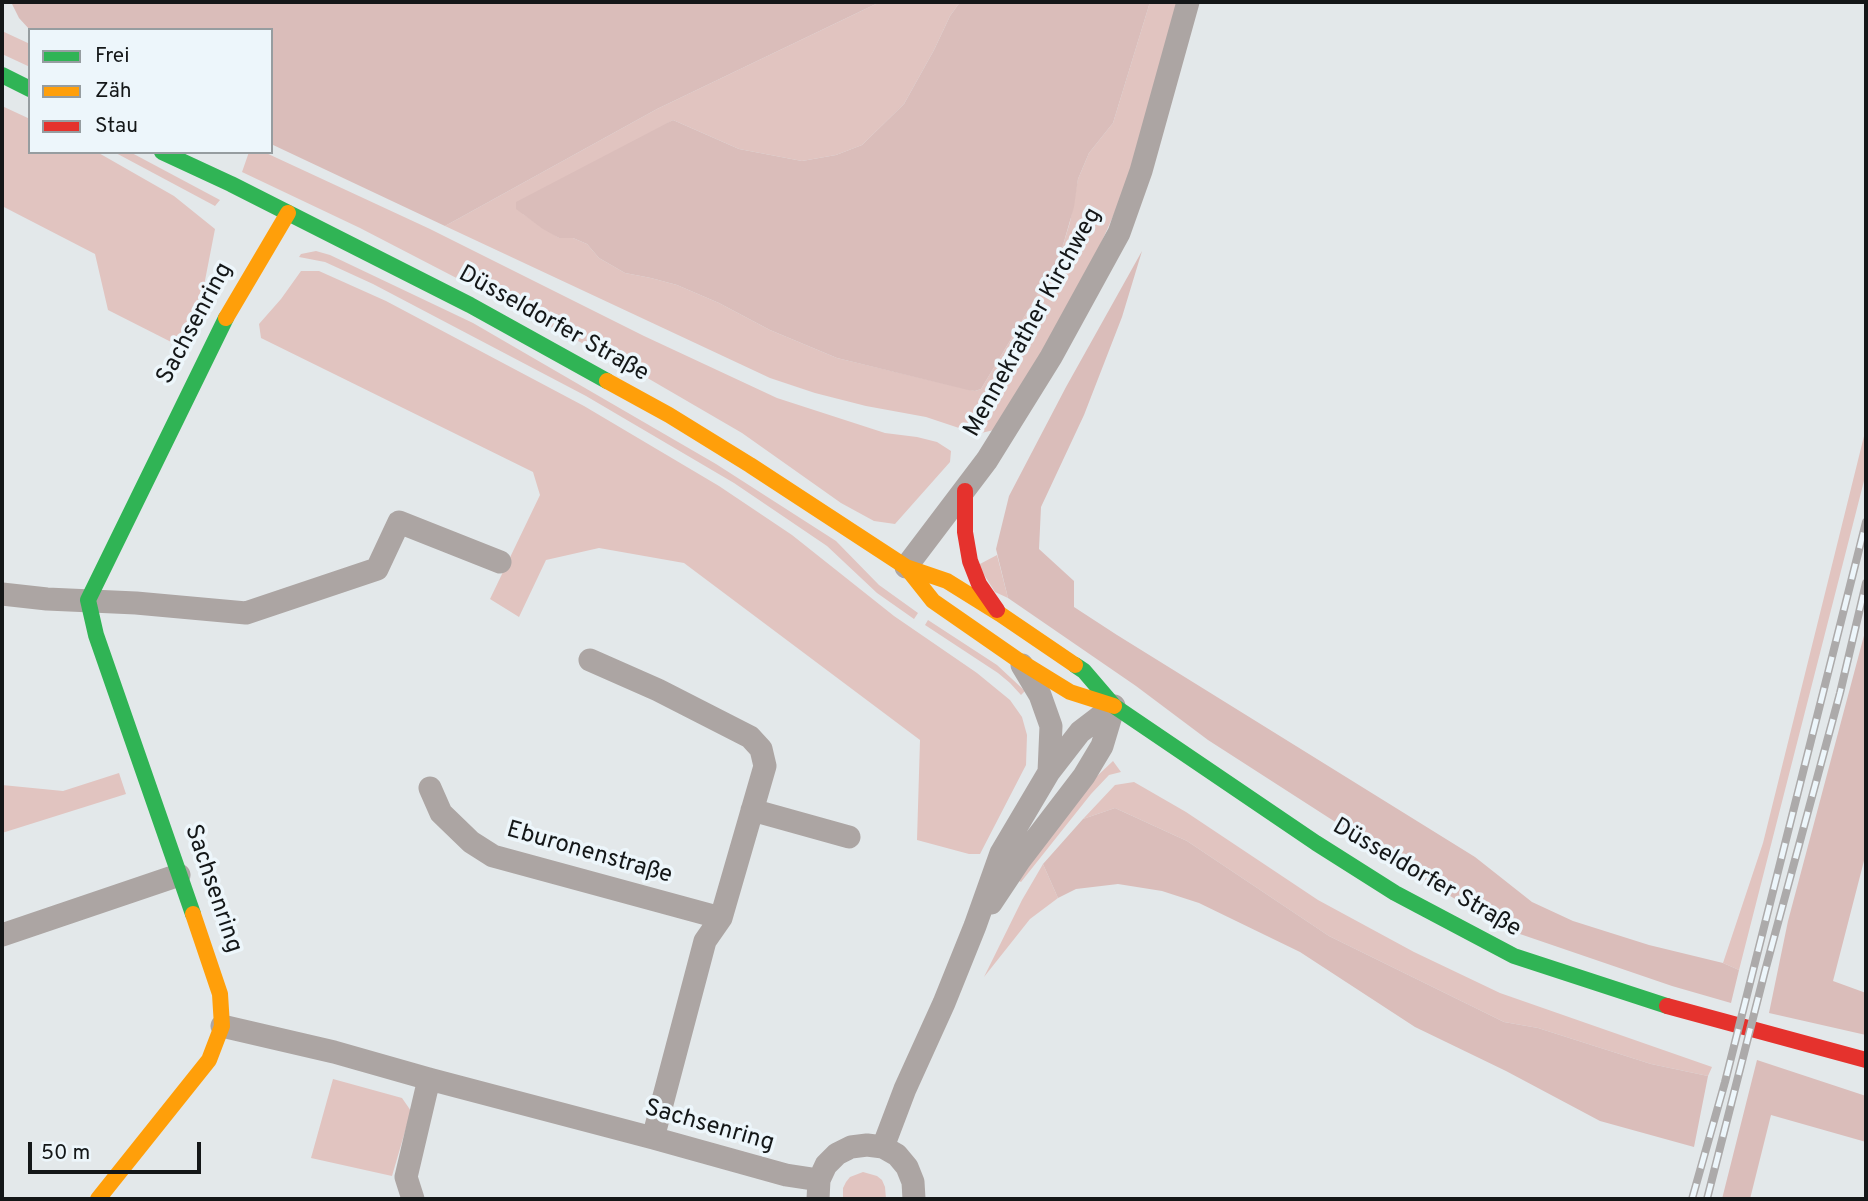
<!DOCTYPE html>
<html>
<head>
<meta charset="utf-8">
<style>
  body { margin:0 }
  #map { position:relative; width:1868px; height:1201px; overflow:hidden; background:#e3e8ea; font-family:Overpass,sans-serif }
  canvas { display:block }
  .frame { position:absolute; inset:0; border:4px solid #141718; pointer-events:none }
  .legend { position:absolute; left:28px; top:28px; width:245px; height:126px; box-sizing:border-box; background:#edf6fb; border:2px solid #969da0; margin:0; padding:9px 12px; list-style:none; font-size:21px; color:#141718 }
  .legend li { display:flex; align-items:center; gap:14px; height:35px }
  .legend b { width:35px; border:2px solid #969da0 }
  .scale { position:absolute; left:28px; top:1142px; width:173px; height:32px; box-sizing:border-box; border:4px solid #141718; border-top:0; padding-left:9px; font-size:21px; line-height:24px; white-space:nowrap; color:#141718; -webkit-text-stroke:5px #edf6fb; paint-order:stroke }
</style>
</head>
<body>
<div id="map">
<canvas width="1868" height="1201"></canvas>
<div class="frame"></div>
<ul class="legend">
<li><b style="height:9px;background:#30b455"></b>Frei</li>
<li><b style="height:9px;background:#ff9f0a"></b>Zäh</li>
<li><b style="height:9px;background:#e5322d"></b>Stau</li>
</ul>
<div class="scale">50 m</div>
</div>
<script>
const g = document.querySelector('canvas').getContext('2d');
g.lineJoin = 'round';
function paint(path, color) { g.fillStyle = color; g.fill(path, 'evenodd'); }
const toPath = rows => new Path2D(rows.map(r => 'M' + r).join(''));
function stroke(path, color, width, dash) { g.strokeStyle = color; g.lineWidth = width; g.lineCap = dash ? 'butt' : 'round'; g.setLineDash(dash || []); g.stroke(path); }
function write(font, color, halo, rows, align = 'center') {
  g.font = font + ' Overpass,sans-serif'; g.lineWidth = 7; g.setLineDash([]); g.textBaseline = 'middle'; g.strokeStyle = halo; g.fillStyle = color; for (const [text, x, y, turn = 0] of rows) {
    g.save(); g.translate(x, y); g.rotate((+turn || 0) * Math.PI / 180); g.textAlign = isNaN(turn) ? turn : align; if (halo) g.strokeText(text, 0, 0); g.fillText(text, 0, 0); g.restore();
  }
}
paint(toPath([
  [880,2,960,2,950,16,934,50,904,104,862,145,836,155,802,161,739,149,673,120,523,214,559,238,573,238,587,244,599,258,625,273,651,278,677,285,719,303,770,330,837,358,975,391,981,389,1053,269,1063,245,1070,222,1078,179,1089,153,1113,123,1150,2,1179,2,1129,181,1092,263,1054,332,994,430,977,434,926,417,866,406,815,393,770,378,445,226,657,109],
  [2,31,30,44,30,67,2,54],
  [2,106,30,119,30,152,97,152,174,196,215,229,201,301,181,347,108,310,95,254,2,206],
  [114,152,130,152,220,200,215,206],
  [249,152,264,152,430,229,644,336,777,398,885,433,917,437,937,442,951,451,950,462,895,524,874,521,841,503,742,433,632,369,360,228,242,172],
  [316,251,330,255,473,323,716,464,836,541,879,585,918,613,914,619,877,593,827,546,734,483,586,396,373,284,325,262,299,257,301,254],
  [301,271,319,271,386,301,584,406,719,486,792,535,894,616,977,673,1010,700,1022,717,1027,735,1026,765,980,854,969,854,917,840,920,740,684,563,599,548,546,560,519,617,490,599,540,495,533,472,261,338,259,324,281,299],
  [1866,428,1866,473,1739,970,1723,963,1763,843],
  [997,555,1008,598,995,592,978,565],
  [928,620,997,665,1025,691,1021,695,1010,683,998,673,925,625],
  [1113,761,1121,772,1109,775,1091,794,1021,882,1015,879,1094,779],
  [119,773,126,794,2,833,2,785,63,791],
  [1134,782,1186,812,1318,900,1414,952,1500,993,1712,1067,1708,1076,1651,1064,1538,1028,1504,1022,1329,936,1187,841,1115,808,1083,819,1115,785],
  [1043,864,1058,898,1030,919,984,977,1022,900],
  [333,1079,402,1098,411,1111,392,1176,311,1158],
  [863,1172,877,1176,882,1180,885,1187,886,1199,843,1199,843,1188,846,1182,850,1177]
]), '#e1c4c0');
paint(toPath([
  [11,2,880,2,657,109,445,226,271,144,271,30,30,30,19,18],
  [960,2,1150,2,1113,123,1089,153,1078,179,1074,207,1063,245,1053,269,981,389,975,391,968,390,837,358,770,330,719,303,677,285,651,278,625,273,599,258,587,244,573,238,559,238,543,229,516,209,516,202,673,120,739,149,802,161,836,155,862,145,904,104,934,50,950,16],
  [1142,251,1122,317,1084,415,1041,507,1039,549,1074,581,1074,607,1117,635,1475,857,1532,902,1573,921,1649,945,1723,963,1739,970,1731,1003,1672,986,1517,933,1455,899,1208,740,1136,686,1008,598,996,549,1009,496,1066,387],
  [1866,628,1866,853,1833,981,1866,993,1866,1035,1769,1013,1788,921],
  [1115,808,1187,841,1329,936,1504,1022,1538,1028,1651,1064,1708,1076,1694,1147,1600,1121,1506,1071,1415,1027,1300,952,1199,903,1162,891,1118,884,1076,889,1058,898,1043,864,1083,819],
  [1757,1060,1866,1096,1866,1142,1771,1115,1750,1199,1722,1199]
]), '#dabdba');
stroke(toPath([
  [906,567,987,460,1051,357,1119,233,1141,171,1188,2],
  [2,594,47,599,136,603,246,613,377,569,399,522,500,562],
  [590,660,658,690,750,737,761,749,765,766,721,918,705,941,653,1138],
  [1049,772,1080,732,1114,706],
  [430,788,441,813,471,842,493,856,721,918],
  [752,810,849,837],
  [991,903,1019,861,1084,776,1102,746,1114,706],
  [2,935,179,875],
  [222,1026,334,1052,429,1079,653,1138,786,1175,819,1180],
  [883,1147,905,1089,944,1003,975,926,1001,853,1049,772,1051,726,1040,695,1022,665],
  [413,1199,406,1177,429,1079],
  [818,1199,819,1180,826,1165,837,1154,851,1147,867,1145,883,1147,897,1155,907,1167,913,1182,914,1199]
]), '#aca5a3', 23);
stroke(toPath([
  [2,75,30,89],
  [162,152,231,184,470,305,607,381],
  [1075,665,1084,671,1114,706,1316,843,1395,893,1514,956,1667,1006],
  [193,914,96,635,88,600,226,318]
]), '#30b455', 16);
stroke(toPath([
  [226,318,288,213],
  [607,381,669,415,750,465,906,567,947,581,1000,614,1075,665],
  [906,567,933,601,1018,660,1070,692,1114,706],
  [98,1199,209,1060,222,1026,220,994,193,914]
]), '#ff9f0a', 16);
stroke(toPath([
  [965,491,965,532,970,561,979,584,997,610],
  [1667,1006,1866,1060]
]), '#e5322d', 16);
const rail = toPath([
  [1692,1199,1725,1082,1866,522],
  [1707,1199,1765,971,1840,693,1866,583]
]);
stroke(rail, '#acaaaa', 8);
stroke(rail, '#edf6fb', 5, [16]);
write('24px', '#141718', '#edf6fb', [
  ["Mennekrather Kirchweg",1034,323,-61],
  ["Sachsenring",196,324,-62],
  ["Düsseldorfer Straße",553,325,29],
  ["Eburonenstraße",589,854,16],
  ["Düsseldorfer Straße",1426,879,30],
  ["Sachsenring",212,889,71],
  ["Sachsenring",709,1127,16]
]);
</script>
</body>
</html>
